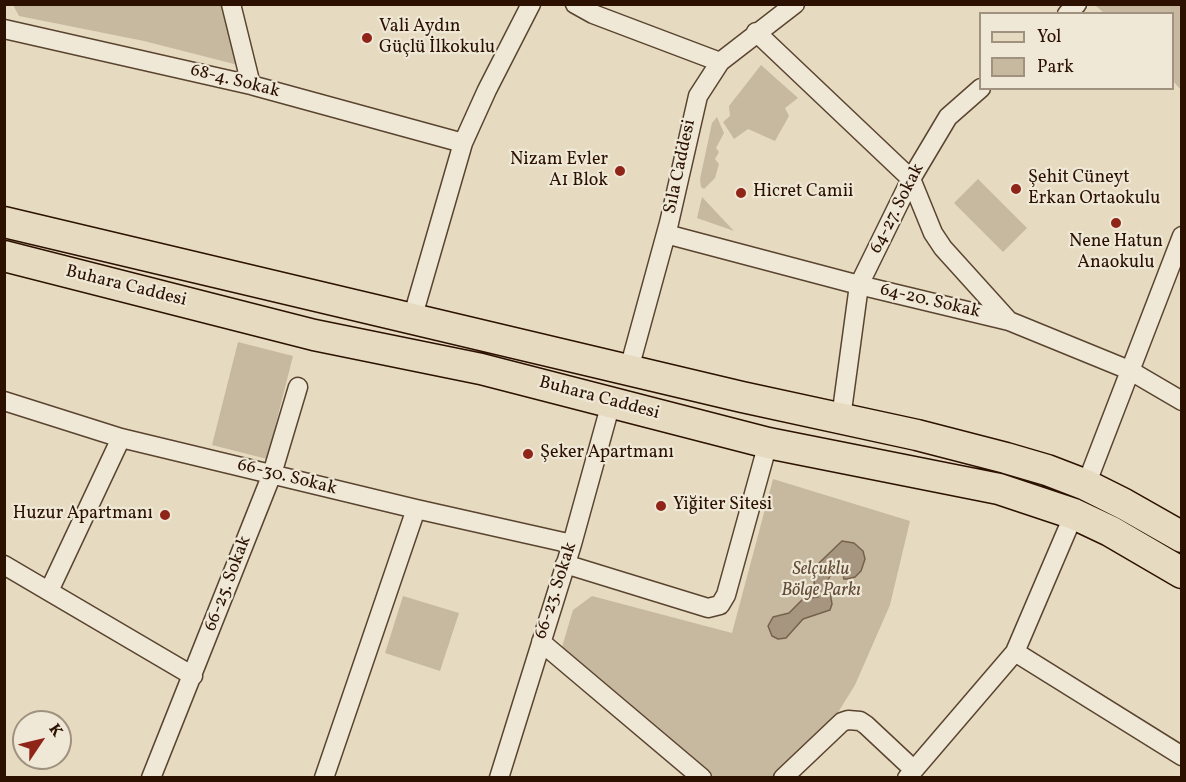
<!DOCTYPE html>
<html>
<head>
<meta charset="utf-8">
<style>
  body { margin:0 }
  #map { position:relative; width:1186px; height:782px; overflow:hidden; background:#e6dbc0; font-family:Vollkorn,serif }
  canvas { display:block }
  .frame { position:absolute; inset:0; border:6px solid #2c1100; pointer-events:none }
  .legend { position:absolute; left:979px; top:12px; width:195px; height:78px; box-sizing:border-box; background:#efe8d6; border:2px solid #a19280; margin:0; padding:8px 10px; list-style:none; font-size:18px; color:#2c1100 }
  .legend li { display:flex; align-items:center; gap:12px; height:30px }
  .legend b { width:30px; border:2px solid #a19280 }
  .north { position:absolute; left:12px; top:710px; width:60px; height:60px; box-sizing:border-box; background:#efe8d6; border:2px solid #a19280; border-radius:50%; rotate:55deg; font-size:16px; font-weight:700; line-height:24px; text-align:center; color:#2c1100 }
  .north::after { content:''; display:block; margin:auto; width:21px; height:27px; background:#8f2418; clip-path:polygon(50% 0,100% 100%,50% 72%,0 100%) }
</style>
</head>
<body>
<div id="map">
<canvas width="1186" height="782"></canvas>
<div class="frame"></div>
<ul class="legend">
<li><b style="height:8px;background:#e6dbc0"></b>Yol</li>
<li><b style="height:16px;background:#c6b99f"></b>Park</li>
</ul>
<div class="north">K</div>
</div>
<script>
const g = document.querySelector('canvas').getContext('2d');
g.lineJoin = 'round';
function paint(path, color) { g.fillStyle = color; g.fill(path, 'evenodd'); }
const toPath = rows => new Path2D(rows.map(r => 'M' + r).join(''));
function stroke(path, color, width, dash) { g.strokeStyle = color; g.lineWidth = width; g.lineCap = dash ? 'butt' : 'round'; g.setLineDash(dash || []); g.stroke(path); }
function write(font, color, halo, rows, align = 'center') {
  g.font = font + ' Vollkorn,serif'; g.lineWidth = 4.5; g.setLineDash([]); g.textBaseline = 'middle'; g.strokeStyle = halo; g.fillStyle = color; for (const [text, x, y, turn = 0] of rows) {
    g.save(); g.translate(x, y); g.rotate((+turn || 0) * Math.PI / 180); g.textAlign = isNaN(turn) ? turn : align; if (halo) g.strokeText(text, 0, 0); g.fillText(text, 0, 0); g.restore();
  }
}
paint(toPath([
  [13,5,222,5,238,65,144,41,19,16],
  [1097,5,1181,5,1181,90,1173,81,1172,14,1104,13,1096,6],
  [761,65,798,98,785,108,789,116,775,141,748,129,734,139,723,122,730,116,729,106],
  [717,117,724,133,716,148,719,152,715,159,719,164,715,178,704,189,701,187,700,179,712,123],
  [978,179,1027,228,1003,252,954,203],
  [702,197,734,231,697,218],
  [238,342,293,356,267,459,212,445],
  [773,479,910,521,890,605,855,685,834,719,776,777,713,777,562,647,573,610,592,596,732,633],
  [403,596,459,613,440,671,385,653]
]), '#c6b99f');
const water = toPath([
  [842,541,854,543,863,551,865,559,861,571,855,577,847,579,844,579,843,575,837,572,831,574,828,580,832,604,830,610,803,619,786,638,778,639,772,636,768,626,773,617,789,613,803,599,818,597,814,582,816,569,818,564,842,541]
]);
paint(water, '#a7967f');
stroke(water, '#76614c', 1.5);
const street = toPath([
  [231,4,251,85],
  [575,4,593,14,720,62],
  [1067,14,1077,4],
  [4,29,251,85,463,143],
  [756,32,911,179,933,233,943,248,1009,321],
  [666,234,859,285,1009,321,1129,370,1182,401],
  [412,319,463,143,487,90,531,4],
  [629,369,669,223,698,96,720,62,795,4],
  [4,401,121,438,416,509,572,544],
  [841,418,859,285,911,179,948,117,981,88],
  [1086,485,1182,236],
  [565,564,708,608,720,605,726,595,768,443],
  [4,565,193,676],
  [49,591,121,438],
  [541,642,702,778],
  [1015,652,1182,756],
  [151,778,272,474,298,387],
  [324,778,416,509],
  [499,778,572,544,611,403],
  [783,778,842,722,848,720,860,721,866,725,913,769],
  [907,778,1015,652,1074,514]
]);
const primary = toPath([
  [4,222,742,397,917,435,1006,458,1047,470,1086,485,1124,504,1182,537],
  [4,256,314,335,481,369,768,443,999,489,1074,514,1110,531,1182,573]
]);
stroke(street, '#5a4430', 21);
stroke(primary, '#2c1100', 33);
stroke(street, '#efe8d6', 18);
stroke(primary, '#e6dbc0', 30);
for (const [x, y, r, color] of [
  [367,38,6,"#8f2418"],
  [620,171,6,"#8f2418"],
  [1016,189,6,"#8f2418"],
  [741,193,6,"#8f2418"],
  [1116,223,6,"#8f2418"],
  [528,454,6,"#8f2418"],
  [661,506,6,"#8f2418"],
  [165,515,6,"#8f2418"]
]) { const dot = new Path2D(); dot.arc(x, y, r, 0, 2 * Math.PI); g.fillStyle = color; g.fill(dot); stroke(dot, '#efe8d6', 2); }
write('18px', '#2c1100', '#efe8d6', [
  ["Vali Aydın",379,28],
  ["Güçlü İlkokulu",379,49],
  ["Nizam Evler",608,161,"right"],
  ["A1 Blok",608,182,"right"],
  ["Şehit Cüneyt",1028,179],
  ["Erkan Ortaokulu",1028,200],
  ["Hicret Camii",753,193],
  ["Nene Hatun",1116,243,"center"],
  ["Anaokulu",1116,264,"center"],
  ["Şeker Apartmanı",540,454],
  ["Yiğiter Sitesi",673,506],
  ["Huzur Apartmanı",153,515,"right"]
], 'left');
write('18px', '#2c1100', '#efe8d6', [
  ["68-4. Sokak",235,82,14],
  ["Sıla Caddesi",681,167,-78],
  ["64-27. Sokak",898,209,-63],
  ["Buhara Caddesi",126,287,14],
  ["64-20. Sokak",930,302,13],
  ["Buhara Caddesi",599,399,15],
  ["66-30. Sokak",287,478,14],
  ["66-25. Sokak",229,584,-69],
  ["66-23. Sokak",557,591,-72]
]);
write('italic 18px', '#624c38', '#efe8d6', [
  ["Selçuklu",821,571],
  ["Bölge Parkı",821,592]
]);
</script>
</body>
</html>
